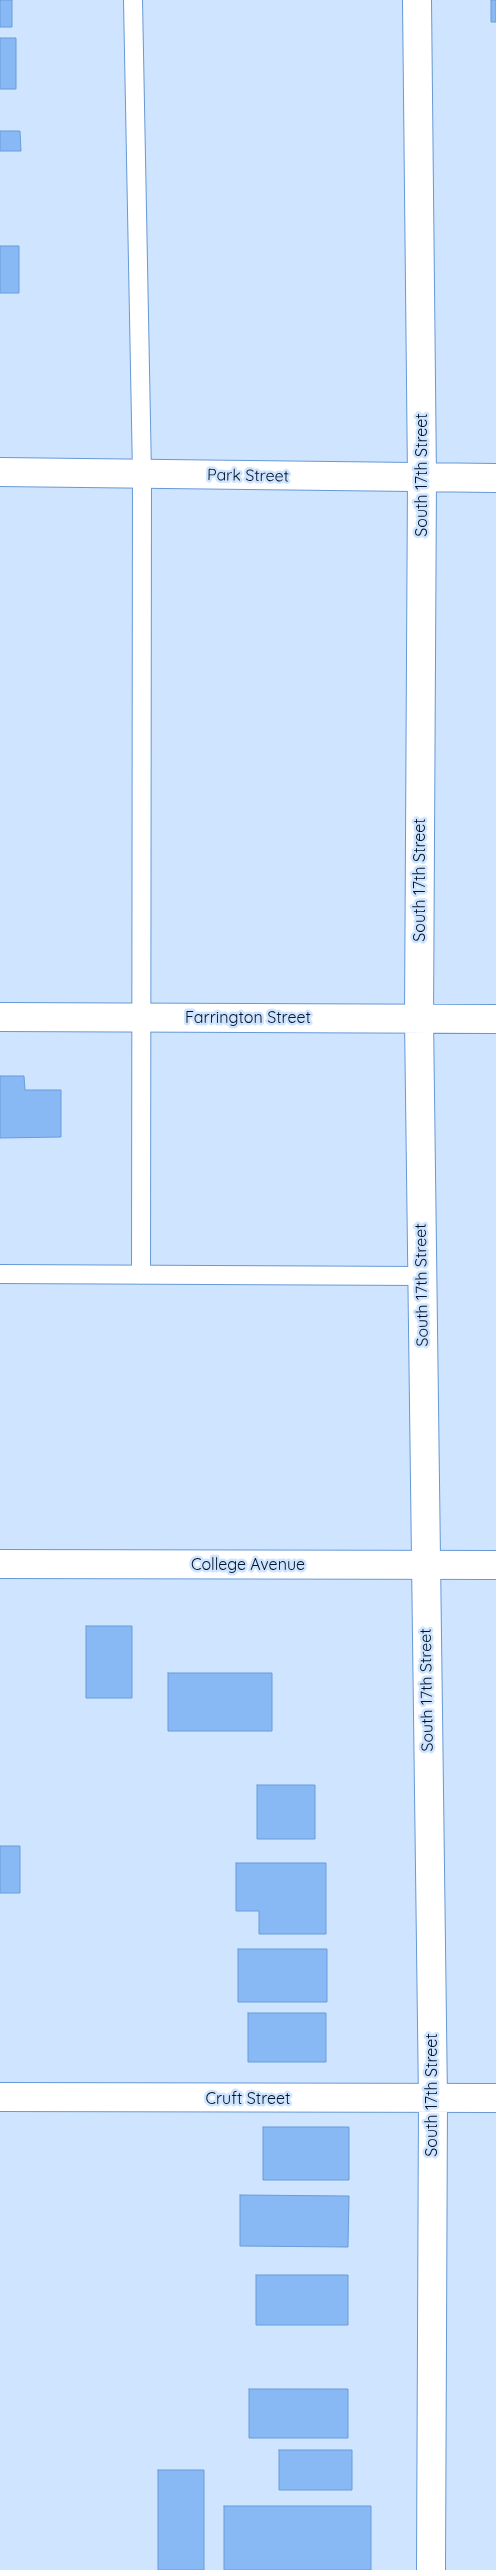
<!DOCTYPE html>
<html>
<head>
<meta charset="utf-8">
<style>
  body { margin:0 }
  canvas { display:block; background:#cfe4fe }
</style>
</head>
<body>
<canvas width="496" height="2570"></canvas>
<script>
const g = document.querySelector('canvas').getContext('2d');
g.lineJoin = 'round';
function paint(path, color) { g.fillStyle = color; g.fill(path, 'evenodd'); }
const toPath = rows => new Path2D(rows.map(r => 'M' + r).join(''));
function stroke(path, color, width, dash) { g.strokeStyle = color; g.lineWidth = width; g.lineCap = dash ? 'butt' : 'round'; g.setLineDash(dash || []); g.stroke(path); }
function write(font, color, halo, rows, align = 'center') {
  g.font = font + ' Quicksand,sans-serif'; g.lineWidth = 5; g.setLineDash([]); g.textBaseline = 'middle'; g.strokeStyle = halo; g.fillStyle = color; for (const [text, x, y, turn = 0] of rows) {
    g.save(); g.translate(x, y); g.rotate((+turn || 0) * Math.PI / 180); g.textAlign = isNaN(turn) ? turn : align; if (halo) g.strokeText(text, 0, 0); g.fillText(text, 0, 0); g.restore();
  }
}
const building = toPath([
  [0,0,12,0,12,27,0,27,0,0],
  [491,0,496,0,496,22,491,22,491,0],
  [0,38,16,38,16,89,0,89,0,38],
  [0,131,20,131,21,151,0,151,0,131],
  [0,246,19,246,19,293,0,293,0,246],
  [0,1076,24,1076,25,1090,61,1090,61,1137,0,1138,0,1076],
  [86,1626,132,1626,132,1698,86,1698,86,1626],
  [168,1673,272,1673,272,1731,168,1731,168,1673],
  [257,1785,315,1785,315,1839,257,1839,257,1785],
  [0,1846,20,1846,20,1893,0,1893,0,1846],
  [236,1863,326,1863,326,1934,259,1934,259,1911,236,1911,236,1863],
  [238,1949,327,1949,327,2002,238,2002,238,1949],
  [248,2013,326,2013,326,2062,248,2062,248,2013],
  [263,2127,349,2127,349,2180,263,2180,263,2127],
  [240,2195,349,2196,348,2247,240,2246,240,2195],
  [256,2275,348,2275,348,2325,256,2325,256,2275],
  [249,2389,348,2389,348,2438,249,2438,249,2389],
  [279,2450,352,2450,352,2490,279,2490,279,2450],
  [158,2470,204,2470,204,2570,158,2570,158,2470],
  [224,2506,371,2506,371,2570,224,2570,224,2506]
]);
paint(building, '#88b9f4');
stroke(building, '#699cda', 1);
const service = toPath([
  [133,0,142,474,141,1275],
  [0,1274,422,1276]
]);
const minor = toPath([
  [417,0,422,478,419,1018,433,2100,431,2570],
  [0,472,496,478],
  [0,1017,496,1019],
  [0,2097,496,2098]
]);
const tertiary = toPath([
  [0,1564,496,1565]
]);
stroke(service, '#6699d6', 20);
stroke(minor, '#6699d6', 30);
stroke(tertiary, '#6699d6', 30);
stroke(service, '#fff', 18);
stroke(minor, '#fff', 28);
stroke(tertiary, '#fff', 28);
write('16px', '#02142a', '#cfe4fe', [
  ["South 17th Street",422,475,-90],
  ["Park Street",248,476,1],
  ["South 17th Street",420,880,-90],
  ["Farrington Street",248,1018],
  ["South 17th Street",422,1285,-91],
  ["College Avenue",248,1565],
  ["South 17th Street",427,1690,-91],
  ["South 17th Street",432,2095,-90],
  ["Cruft Street",248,2099]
]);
</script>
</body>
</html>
